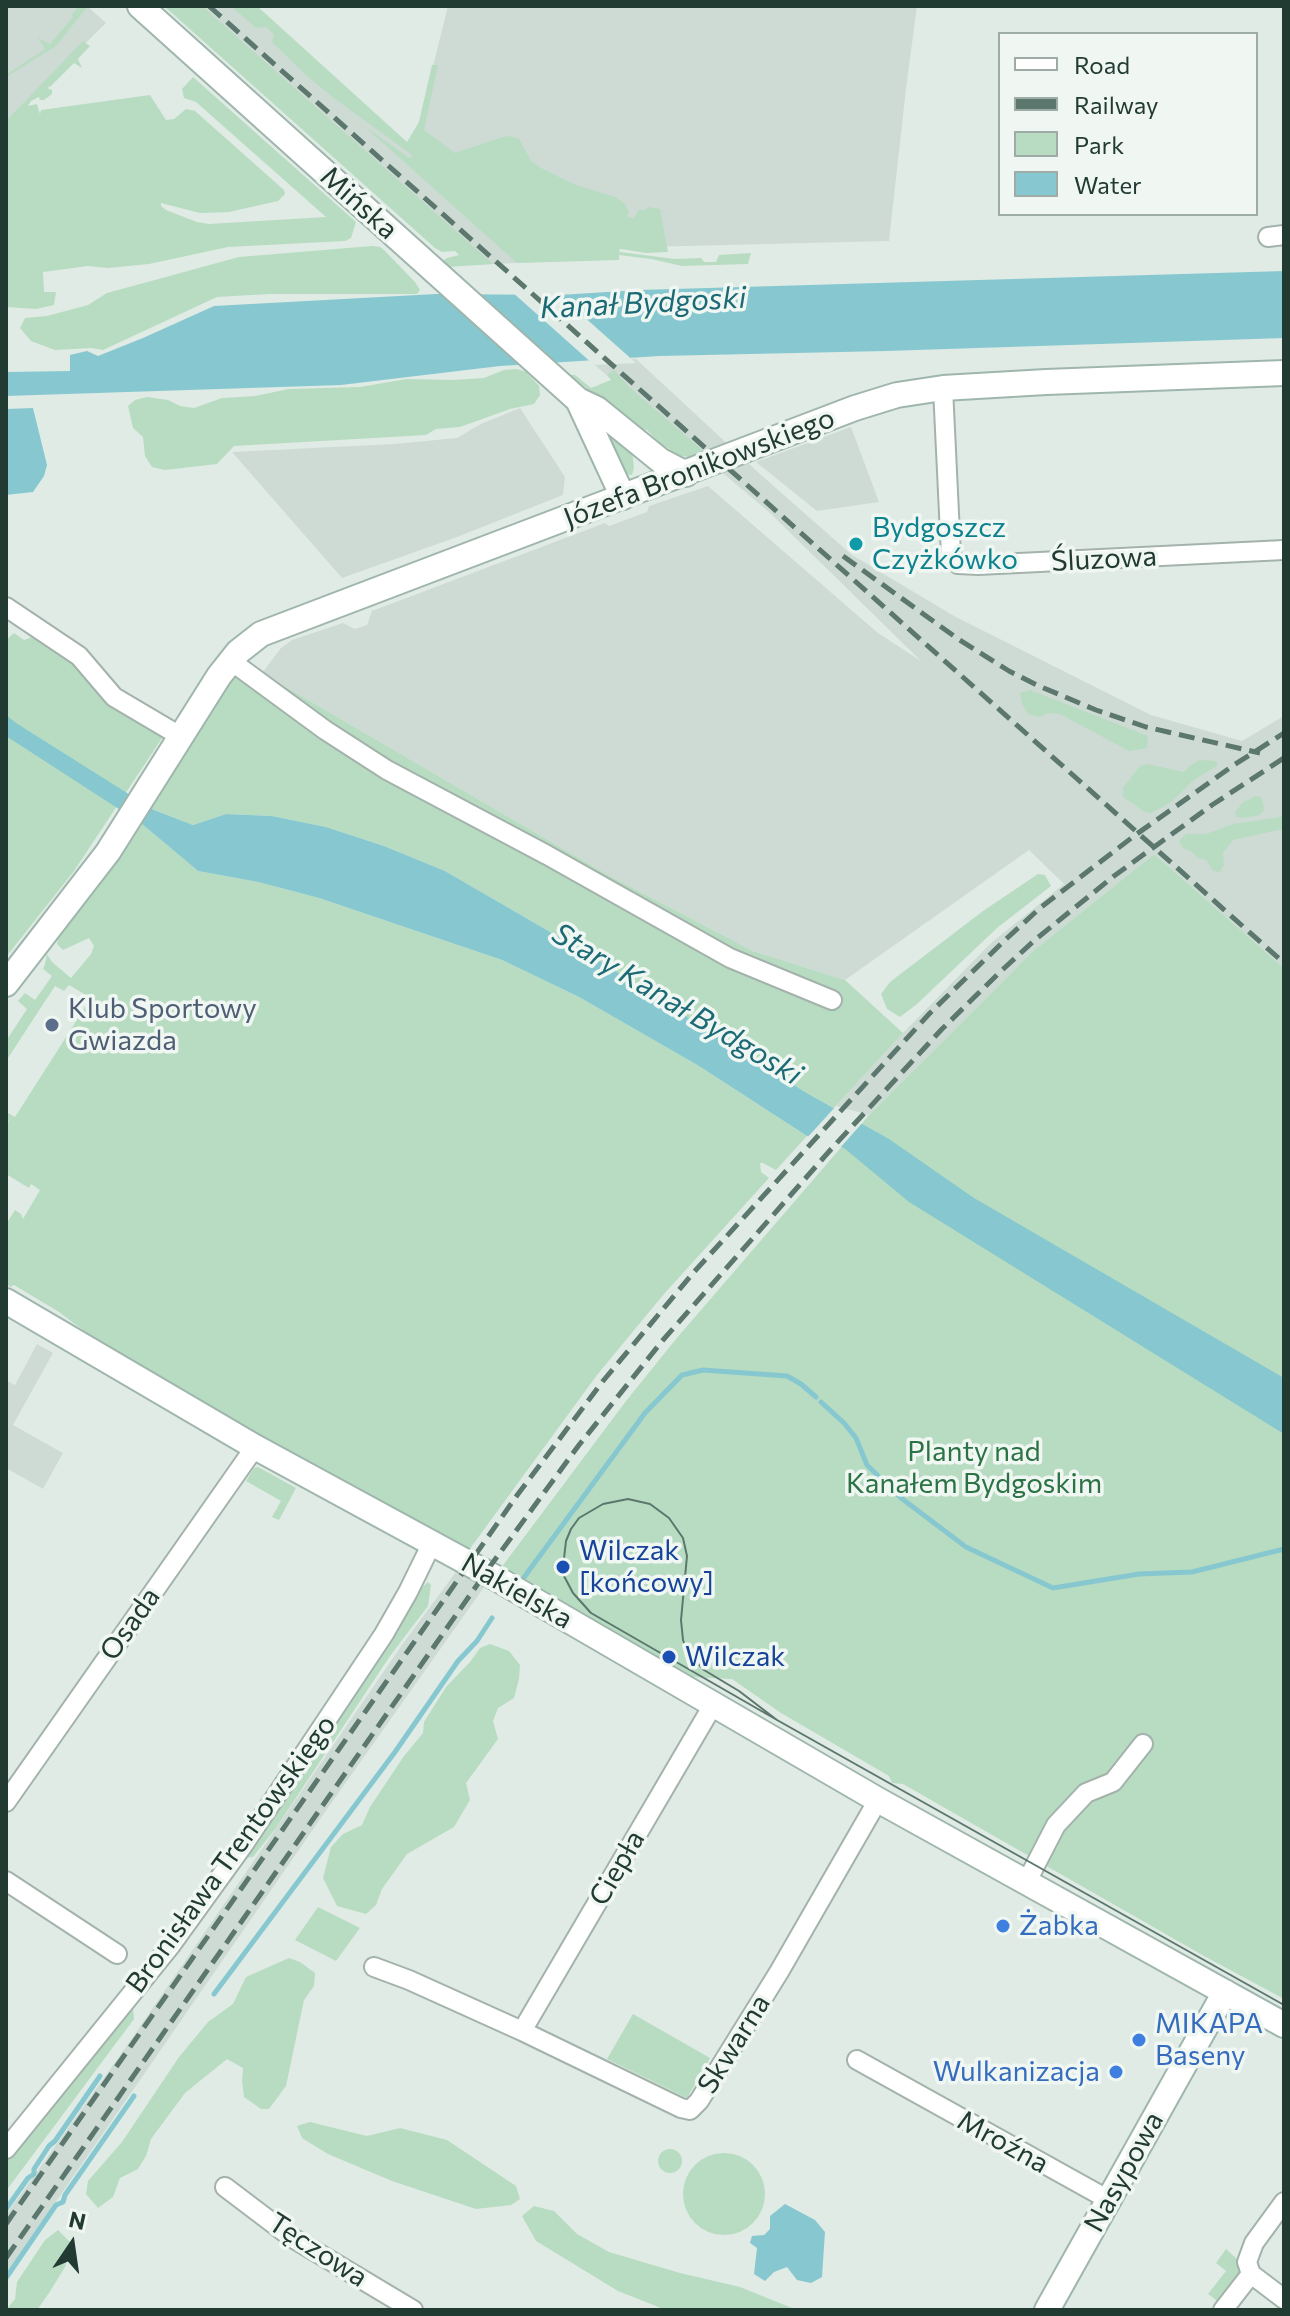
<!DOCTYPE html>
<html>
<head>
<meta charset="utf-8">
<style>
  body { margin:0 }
  #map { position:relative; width:1290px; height:2316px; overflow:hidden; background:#e0ebe5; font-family:Commissioner,sans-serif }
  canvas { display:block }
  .frame { position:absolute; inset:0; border:8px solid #213b33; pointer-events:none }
  .legend { position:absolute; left:998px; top:32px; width:260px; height:184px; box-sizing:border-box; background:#f0f7f3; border:2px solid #9daca6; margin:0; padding:10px 14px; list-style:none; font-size:24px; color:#213b33 }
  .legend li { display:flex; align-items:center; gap:16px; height:40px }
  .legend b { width:40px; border:2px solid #9daca6 }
  .north { position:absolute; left:32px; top:2204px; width:80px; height:80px; -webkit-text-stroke:6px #f0f7f3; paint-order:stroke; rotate:13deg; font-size:22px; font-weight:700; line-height:32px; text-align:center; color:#213b33 }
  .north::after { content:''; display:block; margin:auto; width:28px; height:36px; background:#213b33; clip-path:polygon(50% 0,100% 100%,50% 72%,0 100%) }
</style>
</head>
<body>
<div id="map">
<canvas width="1290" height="2316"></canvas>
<div class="frame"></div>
<ul class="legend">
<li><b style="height:10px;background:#fff"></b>Road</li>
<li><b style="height:10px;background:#5b776e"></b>Railway</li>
<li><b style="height:22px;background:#b8dcc1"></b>Park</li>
<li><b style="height:22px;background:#87c8d0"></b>Water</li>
</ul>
<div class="north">N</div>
</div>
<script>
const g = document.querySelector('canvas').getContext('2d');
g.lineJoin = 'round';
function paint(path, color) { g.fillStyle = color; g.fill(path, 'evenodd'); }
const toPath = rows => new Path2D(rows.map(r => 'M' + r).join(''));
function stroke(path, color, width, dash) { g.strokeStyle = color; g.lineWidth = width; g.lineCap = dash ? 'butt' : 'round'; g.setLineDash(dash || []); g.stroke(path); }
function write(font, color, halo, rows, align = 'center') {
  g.font = font + ' Commissioner,sans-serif'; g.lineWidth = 7; g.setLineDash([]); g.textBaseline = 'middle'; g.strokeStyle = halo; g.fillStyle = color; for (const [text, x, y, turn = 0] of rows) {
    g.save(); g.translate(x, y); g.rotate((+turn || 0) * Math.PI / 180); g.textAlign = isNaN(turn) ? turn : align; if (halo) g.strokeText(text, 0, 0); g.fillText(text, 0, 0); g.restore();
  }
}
paint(toPath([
  [6,6,87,6,106,23,6,122],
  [192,6,253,6,536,262,475,265],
  [448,6,917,6,906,89,889,241,646,247,549,216,412,134,419,122],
  [636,359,760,474,852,555,954,616,1151,715,1242,741,1284,716,1284,968,1154,854,1033,951,869,1115,836,1106,903,1033,991,943,1064,884,1029,850,845,980,753,951,608,875,262,673,281,648,292,640,343,623,355,629,367,625,372,611,605,523,609,526,647,512,649,506,708,486,878,633,921,661,769,512,591,362],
  [520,408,565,477,563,495,457,537,342,578,232,452,394,444,457,438,481,424],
  [851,427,879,502,817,511,756,462],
  [37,1344,53,1353,13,1425,63,1453,43,1489,6,1468,6,1380,15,1385],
  [458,1569,487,1583,325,1812,6,2274,6,2215,126,2047,402,1645]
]), '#cedbd4');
paint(toPath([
  [74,6,88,6,56,46,6,77,6,75,45,49,38,38,50,44,73,17,72,14,77,9],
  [164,6,202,6,493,264,448,267,442,262,447,258,459,255,455,251,442,252,435,248],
  [231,6,257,6,407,142,419,122,432,65,438,65,424,130,455,153,506,136,514,137,519,139,531,161,541,168,573,184,615,197,624,203,629,212,627,217,634,218,639,210,645,210,648,207,660,209,668,252,646,253,621,249,619,250,620,252,675,259,701,258,704,262,716,262,719,255,751,253,748,264,682,266,651,259,619,255,619,260,517,263,364,126,408,157,411,158,412,155,331,96,306,75,272,42,274,34,266,27,256,28],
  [83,41,90,46,78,59,82,68,74,63,51,86,47,88,52,90,52,94,44,100,40,100,39,97,31,101,28,106,37,104,40,114,41,110,150,95,166,120,174,119,186,109,195,111,284,190,285,194,278,201,229,212,200,213,161,203,161,206,166,210,197,222,209,224,326,217,196,102,184,98,182,89,193,77,356,222,351,238,345,241,228,247,149,264,108,268,88,266,43,272,44,292,56,292,54,305,36,309,6,307,6,121],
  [372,246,380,247,385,251,415,282,420,290,417,294,270,294,217,297,103,350,91,348,55,350,31,341,20,328,25,318,47,316,88,305,107,293,239,257],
  [517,369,526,372,539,386,540,395,534,404,510,409,460,427,436,429,426,435,234,446,217,464,165,470,152,467,145,456,143,437,133,428,128,406,135,400,147,397,168,400,180,406,194,408,222,398,255,396,289,389,360,387,407,379,452,380,484,378,504,370],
  [614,370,629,387,708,455,692,458,678,455,660,443,647,430,638,429,570,375,575,375,591,388,611,380,607,375],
  [593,414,632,450,634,468,632,475,626,474,622,470],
  [14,633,24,640,35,636,42,638,164,735,74,871,6,957,6,640],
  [225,667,262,673,608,875,753,951,845,980,903,1033,834,1108,805,1092,595,958,445,871,384,846,326,827,272,816,226,814,193,825,154,810,140,801],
  [1030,690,1148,736,1147,748,1129,751,1060,714,1048,713,1040,717,1028,714,1022,704,1020,693],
  [1200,760,1217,761,1217,766,1195,779,1170,803,1151,813,1145,812,1123,797,1123,788,1140,766,1147,764,1184,772,1190,765],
  [1255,796,1261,797,1263,803,1264,810,1260,815,1243,818,1236,817,1235,813,1242,803],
  [1284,812,1284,829,1233,840,1223,853,1224,865,1220,872,1213,871,1206,860,1198,858,1192,852,1183,848,1179,841,1186,834,1206,834,1233,824,1281,817],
  [142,824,198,871,258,882,319,898,502,960,579,997,699,1066,807,1136,776,1170,763,1163,760,1163,761,1172,769,1178,664,1294,597,1375,466,1554,124,1361,59,1312,14,1285,10,1287,6,1283,6,1221,8,1221,15,1210,21,1214,23,1219,40,1190,31,1184,29,1188,6,1174,6,1125,9,1121,6,1119,6,1112,15,1117,91,998,69,985,64,991,55,986,6,1061,6,1041,27,1009,18,1001,25,993,35,1000,52,976,43,969,45,964,47,954,52,962,71,978,91,954,94,946,89,938,63,950,57,944,58,939],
  [1154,854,1284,968,1284,1999,1204,1956,903,1784,892,1783,889,1776,781,1713,732,1679,691,1677,501,1568,626,1401,676,1339,869,1115,1033,951],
  [1038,874,1045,875,1051,886,997,928,917,1004,900,1017,887,1009,881,994,890,982,983,911],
  [258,1467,296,1488,279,1520,272,1517,281,1501,246,1481,254,1468],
  [428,1582,431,1585,428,1606,390,1656,276,1828,253,1857,242,1858,414,1595],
  [490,1644,509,1651,520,1665,519,1679,514,1698,498,1708,493,1721,498,1739,466,1783,470,1800,454,1827,407,1854,382,1889,376,1905,366,1914,337,1906,323,1878,331,1847,343,1834,362,1825,370,1807,404,1756,423,1733,424,1722,446,1687,470,1662,480,1648],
  [318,1907,360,1928,336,1961,295,1940],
  [289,1958,300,1962,315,1973,314,1986,304,2000,286,2086,269,2109,261,2109,244,2097,242,2081,243,2068,227,2059,185,2093,151,2139,146,2156,138,2169,120,2178,113,2197,98,2208,86,2194,88,2181,122,2142,179,2057,208,2022,233,2004,246,1977],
  [133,2008,134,2019,6,2191,6,2160,44,2109,125,2013],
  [633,2014,710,2058,687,2098,607,2059],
  [310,2122,367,2136,400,2128,447,2140,516,2186,520,2199,511,2205,476,2209,392,2181,328,2154,302,2138,297,2126],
  '658 2161a12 12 0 1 1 24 0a12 12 0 1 1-24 0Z',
  '683 2194a41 41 0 1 1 82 0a41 41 0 1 1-82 0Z',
  [534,2206,554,2211,577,2234,609,2252,680,2273,740,2287,797,2310,666,2310,618,2291,536,2241,522,2216],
  [58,2230,71,2243,65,2267,49,2293,37,2310,6,2310,15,2299,17,2282,45,2240],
  [1226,2249,1237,2259,1242,2273,1220,2303,1208,2294,1226,2271,1216,2263]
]), '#b8dcc1');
paint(toPath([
  [1284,271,1284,338,886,351,660,356,500,366,341,385,6,396,6,372,70,371,70,355,87,351,98,356,143,338,214,306,436,294,559,295,640,290],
  [33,408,47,465,44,476,33,492,6,495,6,409],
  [6,715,16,723,154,810,193,825,226,814,272,816,326,827,384,846,445,871,595,958,805,1092,889,1139,974,1198,1284,1378,1284,1434,909,1202,844,1148,807,1136,699,1066,579,997,502,960,319,898,258,882,198,871,142,824,6,736],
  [785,2204,815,2220,825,2232,822,2277,811,2283,797,2280,787,2267,774,2272,765,2281,754,2274,757,2248,750,2243,752,2236,764,2235,770,2229,770,2216]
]), '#87c8d0');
paint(toPath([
  [511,291,555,291,636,363,594,365],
  [836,1106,864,1121,840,1148,806,1139]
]), '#e0ebe5');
stroke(toPath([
  [821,1402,844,1423,856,1438,867,1465,901,1498,966,1547,1053,1588,1139,1574,1192,1572,1284,1549],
  [522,1580,645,1413,682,1375,703,1370,787,1376,801,1384,816,1397],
  [214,1994,395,1752,458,1661,477,1641,492,1618],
  [6,2209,28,2178,34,2174,34,2169,49,2146,55,2141,100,2076],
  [6,2278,56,2205,63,2202,65,2195,134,2096]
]), '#87c8d0', 5);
const street = toPath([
  [1268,237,1284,235],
  [943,388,951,555,958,564,978,565,1284,550],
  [6,607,79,656,114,697,180,736],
  [231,661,325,730,387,770,547,855,730,958,832,1000],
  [6,1802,255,1447],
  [6,1881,117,1954],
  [1026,1883,1056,1825,1086,1793,1113,1782,1143,1744],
  [374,1967,409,1980,522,2031,681,2108,690,2110,699,2101,779,1972,878,1800],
  [522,2031,713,1705],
  [857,2060,1109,2200],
  [6,2149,171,1945,244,1844,384,1634,408,1592,432,1543],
  [225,2187,291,2237,413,2310],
  [1284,2202,1254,2243,1247,2262,1251,2274,1284,2299],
  [1223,2310,1251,2274]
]);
const secondary = toPath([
  [140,6,578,400,597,409,661,461,686,474],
  [578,400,623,497],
  [6,984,108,852,219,676,238,652,261,634,855,408,897,395,943,388,1046,382,1284,373],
  [6,1301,255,1447,494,1577,878,1800,1284,2025],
  [1047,2310,1225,1992]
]);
stroke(street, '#a3b3ac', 22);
stroke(secondary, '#9fb6ad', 28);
stroke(street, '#fff', 18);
stroke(secondary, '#fff', 24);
stroke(toPath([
  [777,1720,739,1691,704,1670,688,1653,683,1640,681,1620,687,1556,683,1538,669,1518,650,1504,628,1499,603,1504,579,1518,571,1529,566,1541,563,1567,564,1576,573,1593,591,1613,777,1720,1284,2005]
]), '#5b776e', 2);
stroke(toPath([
  [209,6,1284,963],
  [843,556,958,639,1009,671,1039,686,1096,710,1146,727,1260,753],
  [6,2224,518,1494,603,1381,694,1272,930,1013,1004,941,1040,908,1134,836,1234,765,1284,733],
  [6,2258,491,1565,579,1445,663,1340,833,1147,942,1029,1000,972,1036,939,1114,876,1212,805,1284,758]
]), '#5b776e', 5, [16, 8]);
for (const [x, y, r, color] of [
  [856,544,8,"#0f9aa8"],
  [52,1025,8,"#5c6f8a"],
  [563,1567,8,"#1a4fb4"],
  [669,1657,8,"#1a4fb4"],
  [1003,1926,8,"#3f7fe0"],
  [1139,2040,8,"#3f7fe0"],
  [1116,2072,8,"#3f7fe0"]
]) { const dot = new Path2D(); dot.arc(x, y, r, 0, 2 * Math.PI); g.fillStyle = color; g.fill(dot); stroke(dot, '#f0f7f3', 3); }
write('28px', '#213b33', '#f0f7f3', [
  ["Mińska",359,203,42],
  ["Józefa Bronikowskiego",699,468,-21],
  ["Śluzowa",1104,559,-3],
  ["Nakielska",517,1591,30],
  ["Osada",130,1624,-55],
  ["Bronisława Trentowskiego",231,1854,-54],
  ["Ciepła",617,1868,-60],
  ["Skwarna",734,2044,-58],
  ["Mroźna",1003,2142,29],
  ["Nasypowa",1124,2172,-61],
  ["Tęczowa",318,2250,33]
]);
write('28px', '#0d838f', '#f0f7f3', [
  ["Bydgoszcz",872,528],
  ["Czyżkówko",872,560]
], 'left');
write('28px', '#4e5e75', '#f0f7f3', [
  ["Klub Sportowy",68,1009],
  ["Gwiazda",68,1041]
], 'left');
write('28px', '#2b7244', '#f0f7f3', [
  ["Planty nad",974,1452],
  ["Kanałem Bydgoskim",974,1484]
]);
write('28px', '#164399', '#f0f7f3', [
  ["Wilczak",579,1551],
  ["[końcowy]",579,1583],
  ["Wilczak",685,1657]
], 'left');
write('28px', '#366cbe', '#f0f7f3', [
  ["Żabka",1019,1926],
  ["MIKAPA",1155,2024],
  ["Baseny",1155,2056],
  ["Wulkanizacja",1100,2072,"right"]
], 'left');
write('italic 30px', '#1b6a76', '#f0f7f3', [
  ["Kanał Bydgoski",643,303,-3],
  ["Stary Kanał Bydgoski",677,1004,31]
]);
</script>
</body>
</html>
